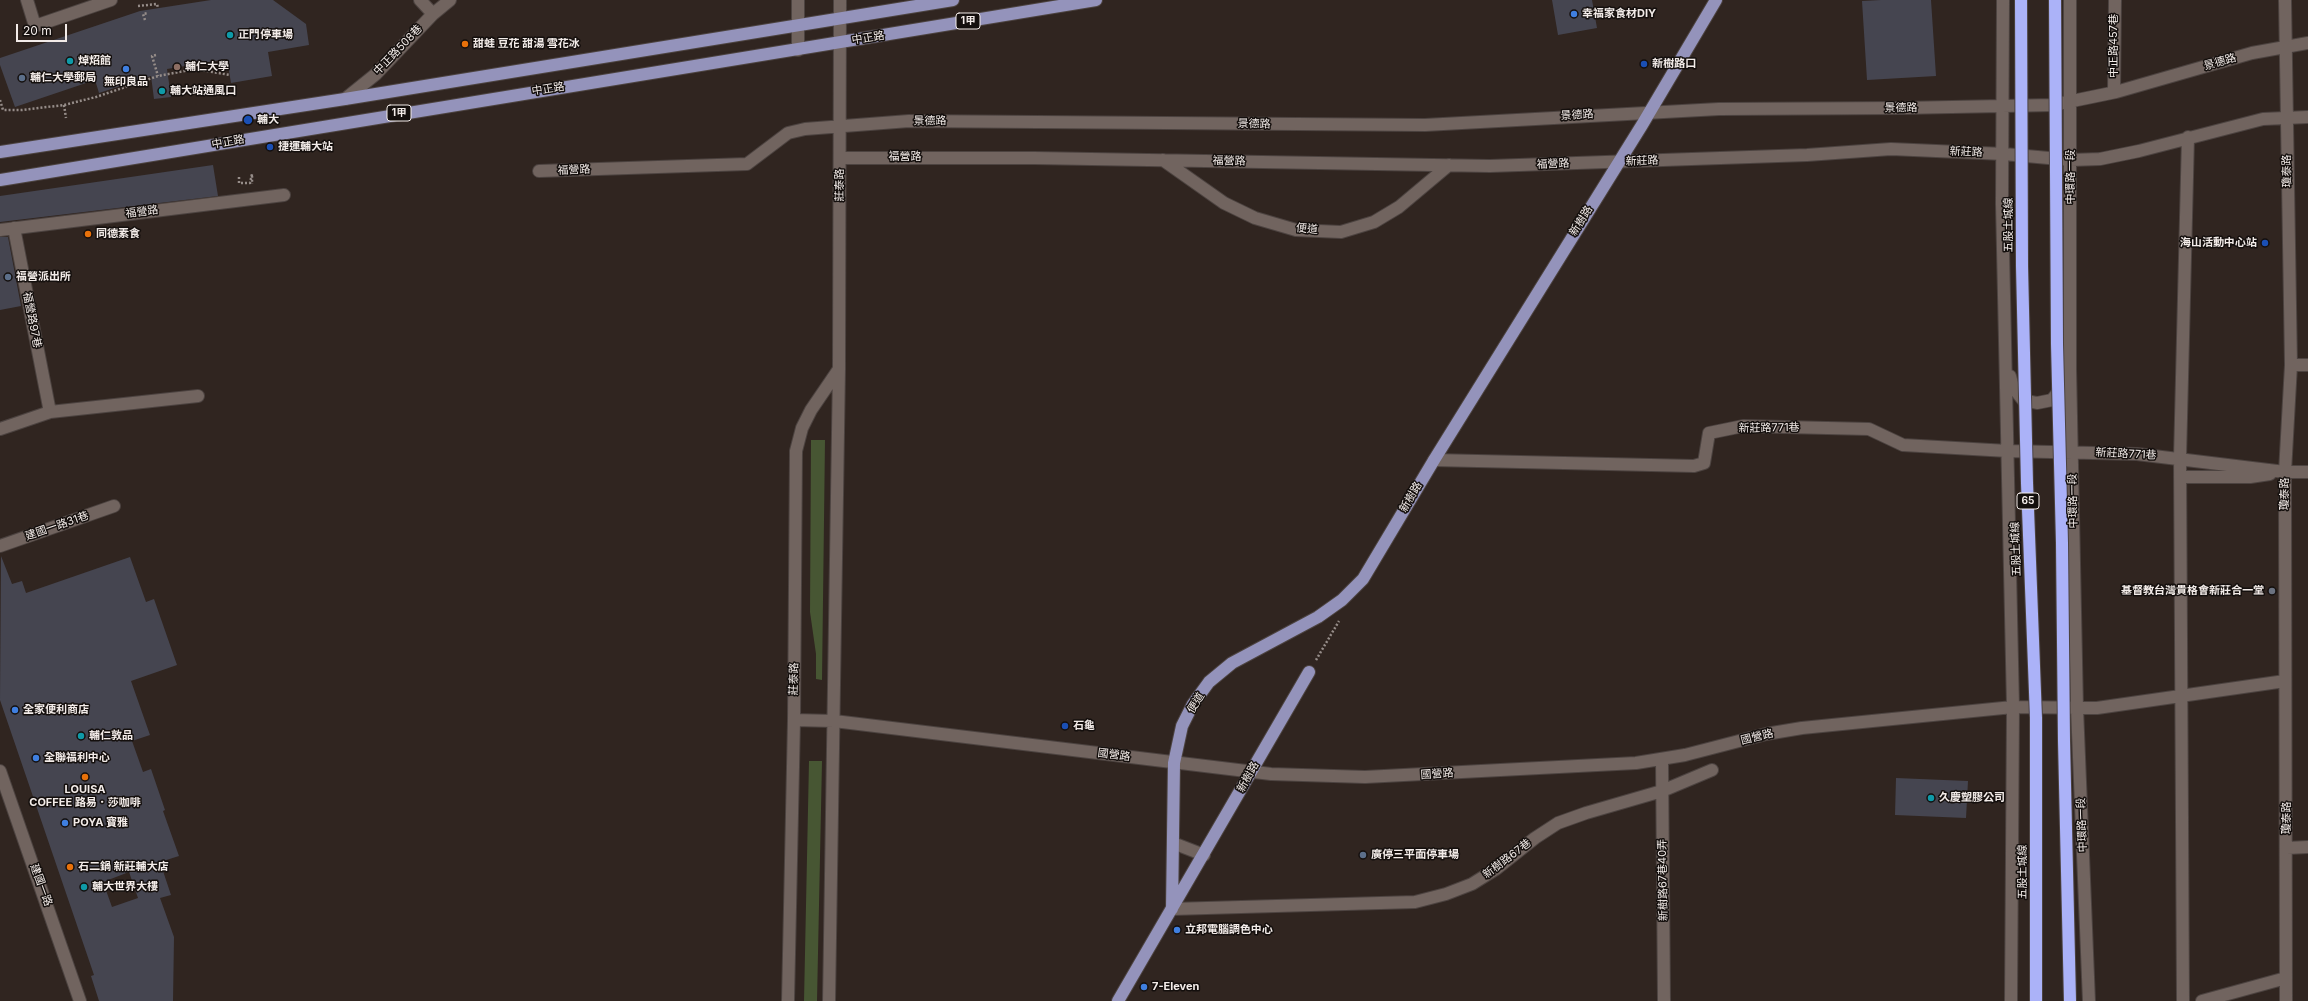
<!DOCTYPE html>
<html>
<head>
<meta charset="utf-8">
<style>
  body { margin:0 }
  #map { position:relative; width:2308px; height:1001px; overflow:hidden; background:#302520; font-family:Inter,sans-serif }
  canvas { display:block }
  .scale { position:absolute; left:16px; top:24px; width:51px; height:18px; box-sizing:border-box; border:2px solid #f3ece9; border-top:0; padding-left:5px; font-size:12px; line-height:14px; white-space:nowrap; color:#f3ece9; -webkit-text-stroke:3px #140f0d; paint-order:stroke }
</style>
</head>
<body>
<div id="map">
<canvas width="2308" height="1001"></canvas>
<div class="scale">20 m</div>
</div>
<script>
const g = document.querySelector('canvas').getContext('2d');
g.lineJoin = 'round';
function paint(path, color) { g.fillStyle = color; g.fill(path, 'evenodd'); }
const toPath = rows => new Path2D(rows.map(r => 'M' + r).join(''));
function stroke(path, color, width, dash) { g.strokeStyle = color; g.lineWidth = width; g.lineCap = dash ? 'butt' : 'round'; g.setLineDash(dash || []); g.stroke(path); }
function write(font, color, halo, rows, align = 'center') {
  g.font = font + ' Inter,"Noto Sans TC",sans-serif'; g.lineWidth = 3; g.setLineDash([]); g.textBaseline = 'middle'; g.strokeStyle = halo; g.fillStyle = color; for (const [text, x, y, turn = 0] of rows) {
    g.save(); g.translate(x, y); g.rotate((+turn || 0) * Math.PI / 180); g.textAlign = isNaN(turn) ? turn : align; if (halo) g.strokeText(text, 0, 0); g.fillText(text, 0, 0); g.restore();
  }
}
paint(toPath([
  [811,440,825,440,822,680,816,679,816,654,810,612],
  [809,761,822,761,817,1001,804,1001]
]), '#475633');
paint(toPath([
  [211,0,273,0,306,24,309,45,268,52,272,76,231,83,227,59,167,69,171,97,154,99,151,76,99,93,95,80,15,107,0,65,0,58,140,11],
  [1552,0,1592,0,1597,28,1558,35],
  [1881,0,1931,0,1936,76,1867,80,1862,1],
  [213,165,218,196,0,222,0,196],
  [0,237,8,237,21,306,0,310],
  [1,556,12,584,22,581,26,593,130,557,146,602,154,599,177,665,131,681,150,735,132,741,143,772,151,769,165,810,163,811,179,856,160,862,171,895,160,898,174,937,173,1001,99,1001,91,976,94,975,0,700],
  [129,872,138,898,112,907,103,882],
  [1896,778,1968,781,1966,818,1895,815]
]), '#454550');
const minor = toPath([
  [27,0,35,26,111,0],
  [420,0,433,14],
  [2003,0,2002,204,2013,707,2011,1001],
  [2070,0,2070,368,2077,708,2089,1001],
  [2285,0,2291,365,2285,472,2286,1001],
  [798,50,798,0],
  [2114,92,2115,0],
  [345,99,376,74,433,14,450,0],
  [840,158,1034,158,1490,166,1807,155,1891,149,2004,154,2071,160,2100,159,2139,151,2263,119,2308,117],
  [1163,160,1224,203,1255,218,1296,230,1341,232,1374,222,1399,207,1449,165],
  [539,171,747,164,788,133,805,129,909,121,1425,125,1719,109,1901,108,2053,105,2116,92,2252,53,2308,43],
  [14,228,50,412],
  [0,230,284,195],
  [2291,365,2308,365],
  [2010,376,2013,387,2023,400,2037,403,2052,400,2062,387],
  [0,429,50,412,198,396],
  [1434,460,1694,466,1704,463,1709,433,1743,426,1869,429,1903,445,2008,451,2137,454,2285,472,2308,472],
  [2180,477,2250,477,2270,474],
  [0,546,114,506],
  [794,720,834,721,1271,774,1365,777,1636,763,1685,755,1766,734,1802,728,2013,707,2097,708,2285,681],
  [1662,759,1664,1001],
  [0,771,80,1001],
  [1173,843,1204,855],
  [2287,848,2308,847],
  [1172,909,1415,902,1446,894,1472,884,1496,869,1535,838,1558,823,1586,813,1662,791,1712,770],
  [788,1001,794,720,796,451,802,428,811,410,839,369],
  [829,1001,839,369,840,0],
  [2183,1001,2180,458,2188,137],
  [2202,1001,2286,978]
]);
const major = toPath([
  [0,152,345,99,953,0],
  [0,180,1096,0],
  [1172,909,1174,763,1182,726,1193,704,1209,682,1232,663,1318,617,1342,600,1363,579,1434,460,1642,125,1716,0],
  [1118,1001,1309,672]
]);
stroke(minor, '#4c4340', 14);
stroke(major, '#4c4340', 14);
stroke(toPath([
  [138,6,157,4,158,8],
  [145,20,143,14,148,13],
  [156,55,152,56,158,76],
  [0,100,3,110,22,110,64,105,96,97,158,76,195,69,230,75],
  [64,105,66,118],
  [239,177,239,183,250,183,252,174,252,184],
  [1316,660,1339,621]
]), '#968d89', 2.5, [2, 2]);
stroke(minor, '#71645f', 12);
stroke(major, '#9493bb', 12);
const highwayBridge = toPath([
  [2021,0,2022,266,2027,483,2036,718,2036,1001],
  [2055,0,2057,344,2062,543,2064,741,2070,1001]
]);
stroke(highwayBridge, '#4c4340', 14, []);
stroke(highwayBridge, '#abb2f8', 12);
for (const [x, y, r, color] of [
  [1574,14,4,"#3f7fe0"],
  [230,35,4,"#0f9aa8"],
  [465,44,4,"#e8710a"],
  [70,61,4,"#0f9aa8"],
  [1644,64,4,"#1a4fb4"],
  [177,67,4,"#8d6e63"],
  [126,69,4,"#3f7fe0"],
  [22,78,4,"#5c6f8a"],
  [162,91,4,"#0f9aa8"],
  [248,120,5,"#1a4fb4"],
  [270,147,4,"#1a4fb4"],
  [88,234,4,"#e8710a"],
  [2265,243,4,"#1a4fb4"],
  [8,277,4,"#5c6f8a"],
  [2272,591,4,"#6b7280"],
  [15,710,4,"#3f7fe0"],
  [1065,726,4,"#1a4fb4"],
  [81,736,4,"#0f9aa8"],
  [36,758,4,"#3f7fe0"],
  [85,777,4,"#e8710a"],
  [1931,798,4,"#0f9aa8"],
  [65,823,4,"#3f7fe0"],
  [1363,855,4,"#5c6f8a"],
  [70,867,4,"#e8710a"],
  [84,887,4,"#0f9aa8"],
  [1177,930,4,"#3f7fe0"],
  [1144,987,4,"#3f7fe0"]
]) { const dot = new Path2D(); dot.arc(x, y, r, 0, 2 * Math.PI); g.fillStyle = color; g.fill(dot); stroke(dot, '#140f0d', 1.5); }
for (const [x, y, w] of [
  [968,21,24],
  [399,113,24],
  [2028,501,22]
]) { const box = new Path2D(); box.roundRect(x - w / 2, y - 8, w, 16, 3); g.fillStyle = '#140f0d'; g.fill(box); stroke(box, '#f3ece9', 1); }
write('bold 10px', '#f3ece9', null, [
  ["1甲",968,21],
  ["1甲",399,113],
  ["65",2028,501]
]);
write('bold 11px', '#f3ece9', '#140f0d', [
  ["幸福家食材DIY",1582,14],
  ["正門停車場",238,35],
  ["甜蛙 豆花 甜湯 雪花冰",473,44],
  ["焯炤館",78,61],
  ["新樹路口",1652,64],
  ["輔仁大學",185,67],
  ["輔仁大學郵局",30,78],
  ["無印良品",126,82,"center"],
  ["輔大站通風口",170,91],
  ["輔大",257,120],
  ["捷運輔大站",278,147],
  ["同德素食",96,234],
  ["海山活動中心站",2257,243,"right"],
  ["福營派出所",16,277],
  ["基督教台灣貴格會新莊合一堂",2264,591,"right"],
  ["全家便利商店",23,710],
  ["石龜",1073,726],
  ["輔仁敦品",89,736],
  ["全聯福利中心",44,758],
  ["LOUISA",85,790,"center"],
  ["COFFEE 路易．莎咖啡",85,803,"center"],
  ["久慶塑膠公司",1939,798],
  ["POYA 寶雅",73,823],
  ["廣停三平面停車場",1371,855],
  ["石二鍋 新莊輔大店",78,867],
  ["輔大世界大樓",92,887],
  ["立邦電腦調色中心",1185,930],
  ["7-Eleven",1152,987]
], 'left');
write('11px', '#f3ece9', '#140f0d', [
  ["中正路",868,38,-9],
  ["中正路457巷",2114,46,-90],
  ["中正路508巷",398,50,-46],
  ["景德路",2220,62,-16],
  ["中正路",548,89,-9],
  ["景德路",1901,108,-1],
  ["景德路",1577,115,-4],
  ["景德路",930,121,-1],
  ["景德路",1254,124,1],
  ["中正路",228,142,-10],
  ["新莊路",1966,152,2],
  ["福營路",905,157],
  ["福營路",1229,161,1],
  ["新莊路",1642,161,-2],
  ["福營路",1553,164,-2],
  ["福營路",574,170,-2],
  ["瓊泰路",2287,171,-91],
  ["中環路一段",2071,177,-90],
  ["莊泰路",840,185,-90],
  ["福營路",142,212,-7],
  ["新樹路",1581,221,-58],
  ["五股土城線",2009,225,-90],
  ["便道",1307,229,5],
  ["福營路97巷",32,320,79],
  ["新莊路771巷",1769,428,-1],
  ["新莊路771巷",2126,454,3],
  ["瓊泰路",2285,494,-90],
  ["新樹路",1411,497,-60],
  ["中環路一段",2073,501,-91],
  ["建國一路31巷",57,526,-19],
  ["五股土城線",2016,549,-92],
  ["莊泰路",794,679,-89],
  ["便道",1196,703,-58],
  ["國營路",1757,737,-14],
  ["國營路",1114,755,7],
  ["國營路",1437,774,-4],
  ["新樹路",1248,777,-61],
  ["瓊泰路",2287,818,-90],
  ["中環路一段",2082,825,-92],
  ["新樹路67巷",1507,859,-37],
  ["五股土城線",2023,872,-90],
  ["新樹路67巷40弄",1663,880,-91],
  ["建國一路",41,885,70]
]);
</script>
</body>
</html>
